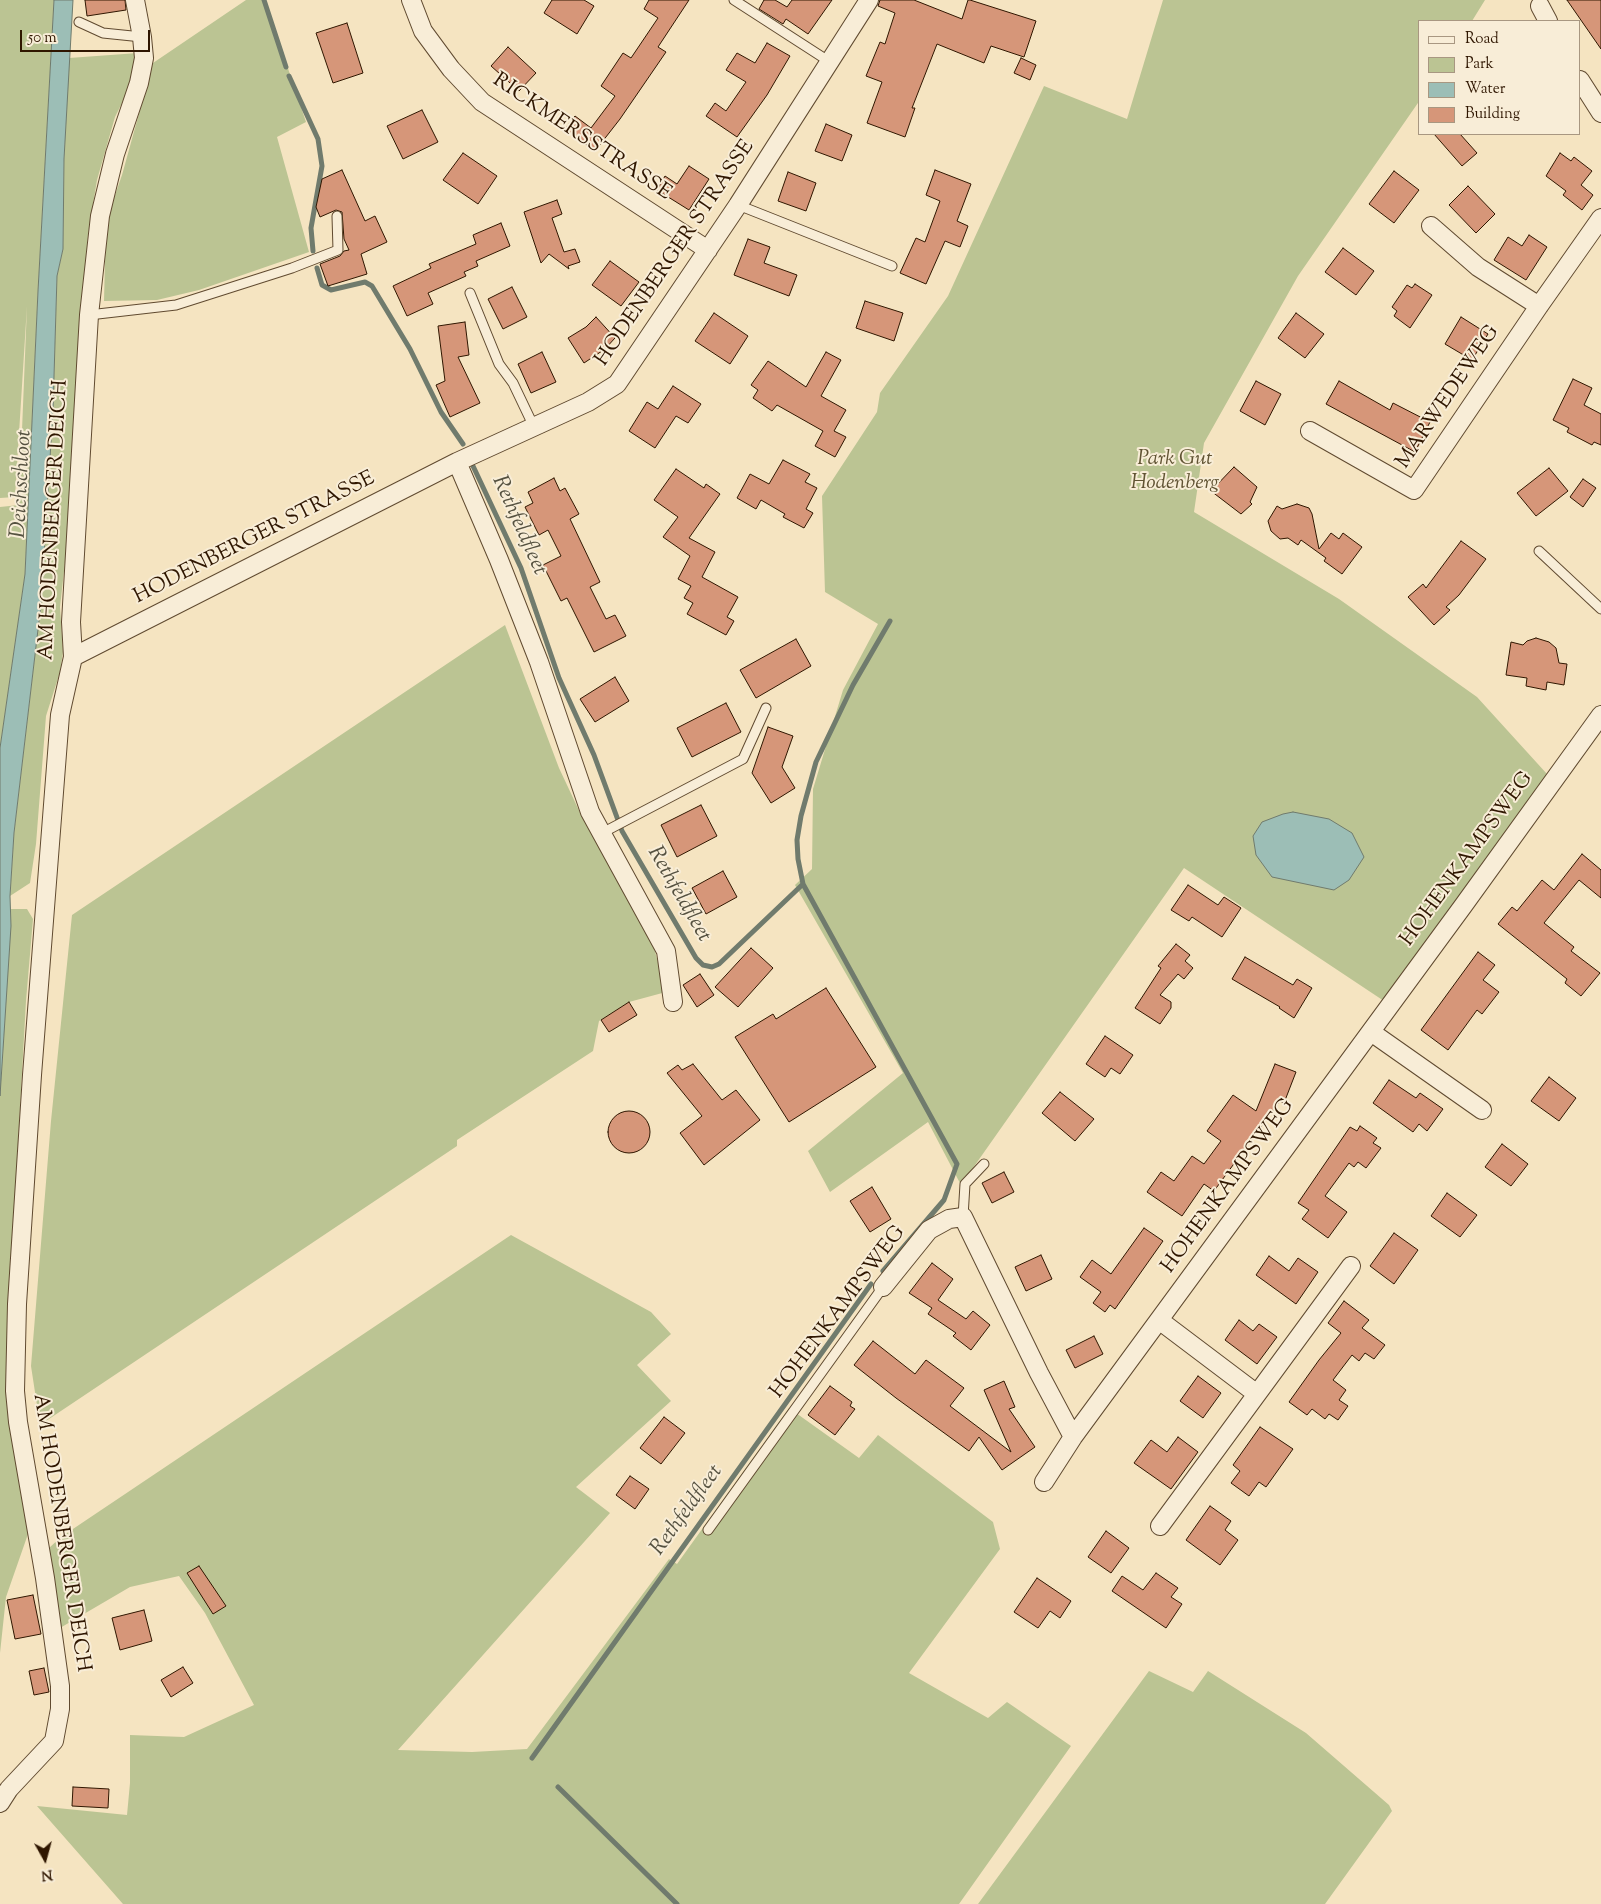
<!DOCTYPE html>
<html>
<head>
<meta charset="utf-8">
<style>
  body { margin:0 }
  #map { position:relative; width:1601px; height:1904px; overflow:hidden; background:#f5e4c1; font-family:"Sorts Mill Goudy",serif }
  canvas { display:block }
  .legend { position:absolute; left:1418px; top:20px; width:162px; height:115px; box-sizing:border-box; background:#f8edd7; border:1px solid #a89781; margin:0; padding:6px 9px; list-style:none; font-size:15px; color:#2f1600 }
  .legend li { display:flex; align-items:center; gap:10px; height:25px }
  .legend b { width:25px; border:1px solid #a89781 }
  .north { position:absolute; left:20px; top:1834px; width:50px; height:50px; -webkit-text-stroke:4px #f8edd7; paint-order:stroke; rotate:173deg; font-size:14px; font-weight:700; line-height:20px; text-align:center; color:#2f1600 }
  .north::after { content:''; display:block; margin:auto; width:18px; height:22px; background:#2f1600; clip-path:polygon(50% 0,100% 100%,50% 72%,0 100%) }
  .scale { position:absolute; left:20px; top:30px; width:130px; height:22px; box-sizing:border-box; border:2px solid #2f1600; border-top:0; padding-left:6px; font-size:15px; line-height:18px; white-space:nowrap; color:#2f1600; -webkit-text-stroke:4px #f8edd7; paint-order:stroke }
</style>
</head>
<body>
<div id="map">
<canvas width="1601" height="1904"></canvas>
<ul class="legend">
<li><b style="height:6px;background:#f8edd7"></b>Road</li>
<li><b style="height:14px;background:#bbc493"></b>Park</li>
<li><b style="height:14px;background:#9cbeb6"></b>Water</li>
<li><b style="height:14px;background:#d69679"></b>Building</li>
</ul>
<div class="north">N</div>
<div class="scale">50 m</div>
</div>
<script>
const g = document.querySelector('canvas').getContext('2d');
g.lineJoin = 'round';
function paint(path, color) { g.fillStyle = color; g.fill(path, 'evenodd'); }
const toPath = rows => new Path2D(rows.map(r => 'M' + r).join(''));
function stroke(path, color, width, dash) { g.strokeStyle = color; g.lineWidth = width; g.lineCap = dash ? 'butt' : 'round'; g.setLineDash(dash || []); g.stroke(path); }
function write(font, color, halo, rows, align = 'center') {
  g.font = font + ' "Sorts Mill Goudy",serif'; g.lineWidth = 4; g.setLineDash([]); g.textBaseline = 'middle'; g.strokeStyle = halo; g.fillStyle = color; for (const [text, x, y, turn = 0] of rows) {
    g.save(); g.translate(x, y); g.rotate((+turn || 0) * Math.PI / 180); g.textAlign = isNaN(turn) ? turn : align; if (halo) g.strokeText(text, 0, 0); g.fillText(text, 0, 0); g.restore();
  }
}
paint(toPath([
  [0,0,54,0,38,291,25,574,0,748,0,507,19,505,27,306,15,497,0,498],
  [246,0,265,0,306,122,277,137,309,252,199,290,157,300,104,301,106,221,122,175,153,63],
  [1163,0,1485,0,1472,21,1420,21,1420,100,1298,276,1204,443,1194,512,1339,599,1477,697,1547,774,1384,1001,1184,868,961,1185,928,1122,830,1192,808,1151,903,1073,795,885,812,869,813,789,843,690,878,624,825,592,822,496,877,412,880,393,948,296,1044,86,1127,119],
  [138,53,131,85,115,117,97,180,88,235,66,553,60,607,63,652,60,672,46,716,36,844,30,883,10,896,14,833,41,604,53,410,57,276,63,249,64,159,69,58],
  [505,625,559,768,583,819,653,944,666,992,629,1002,599,1021,593,1051,457,1140,457,1146,40,1425,31,1366,51,1121,72,915],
  [11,909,27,909,33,919,26,1001,6,1360,9,1419,28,1534,6,1597,0,1653,0,1096],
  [511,1235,651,1312,671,1334,637,1365,671,1401,576,1487,610,1513,398,1750,472,1752,527,1749,669,1559,677,1564,789,1408,859,1458,878,1435,993,1522,1000,1549,909,1673,988,1718,1007,1702,1071,1746,959,1904,123,1904,37,1806,127,1815,130,1783,130,1735,184,1737,254,1705,205,1613,179,1576,130,1587,60,1628,49,1548,61,1537],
  [1149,1671,1193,1692,1208,1671,1306,1733,1389,1805,1392,1811,1325,1904,978,1904]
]), '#bbc493');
const water = toPath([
  [54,0,73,0,64,159,63,249,57,276,53,410,41,604,14,833,10,896,11,926,0,1096,0,748,25,574,38,291,54,0],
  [1293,812,1329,819,1352,833,1364,857,1349,880,1334,890,1272,877,1256,855,1253,836,1262,822,1283,814,1293,812]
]);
paint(water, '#9cbeb6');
stroke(water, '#707b6d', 1);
stroke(toPath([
  [264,0,286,67],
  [289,76,318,139,322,166,311,228,313,251],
  [317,268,322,285,331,290,365,282,372,286,410,349,441,412,463,444],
  [473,466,521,568,559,678,594,755,622,831,696,958,703,965,712,967,719,964,803,884],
  [883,1271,944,1200,957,1164,803,884,798,859,797,840,801,816,816,762,853,685,890,621],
  [532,1758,871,1284],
  [558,1787,677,1904]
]), '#707b6d', 5);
const building = toPath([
  [85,0,125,0,126,10,87,16,85,0],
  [552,0,584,0,594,6,577,34,544,13,552,0],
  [649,0,689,0,658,47,666,52,620,119,595,151,565,129,575,116,591,128,615,96,601,86,623,53,631,58,658,18,644,9,649,0],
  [764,0,775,0,787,7,792,0,832,0,808,34,786,19,783,24,759,9,764,0],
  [880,0,914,0,962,19,968,0,970,0,1036,21,1024,57,991,46,984,63,937,44,912,108,915,108,905,137,867,123,882,82,866,76,880,42,885,44,895,13,878,6,880,0],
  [1567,0,1601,0,1601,49,1567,0],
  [347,23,363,73,333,83,316,33,347,23],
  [767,43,790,56,767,95,737,137,706,116,715,103,726,111,746,82,726,70,737,53,755,63,767,43],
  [508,47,536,73,519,91,491,66,508,47],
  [1021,58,1036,65,1030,80,1014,73,1021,58],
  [422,110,438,142,403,159,387,126,422,110],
  [826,124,852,135,842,161,815,151,826,124],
  [1434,134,1460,134,1477,153,1462,166,1434,134],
  [463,153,497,176,478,204,443,180,463,153],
  [1560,153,1571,161,1574,157,1592,171,1581,185,1593,195,1582,210,1563,195,1566,191,1546,176,1560,153],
  [689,166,709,179,689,210,657,190,665,176,677,184,689,166],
  [342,170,365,221,375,216,387,242,361,254,367,274,328,286,320,264,340,256,344,251,349,250,344,239,342,212,336,210,320,217,316,207,322,179,342,170],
  [935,170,971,184,957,221,968,226,960,247,945,241,926,284,900,273,916,238,925,242,940,201,926,195,935,170],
  [1394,171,1419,190,1394,223,1369,204,1394,171],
  [788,172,816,183,806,211,778,201,788,172],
  [1468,186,1495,214,1476,233,1449,205,1468,186],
  [557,200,562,214,552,218,564,252,575,249,580,262,568,266,569,269,549,254,541,263,524,212,557,200],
  [501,223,510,246,476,261,478,266,464,272,466,276,428,293,433,304,407,316,393,286,431,268,429,264,476,244,473,235,501,223],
  [1529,235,1547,247,1526,280,1494,260,1508,237,1522,246,1529,235],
  [748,239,770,247,764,263,797,275,789,296,734,275,748,239],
  [1343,248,1374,271,1356,295,1325,272,1343,248],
  [610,261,639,282,621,306,592,285,610,261],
  [1415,284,1432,295,1410,328,1394,316,1397,311,1392,307,1407,285,1412,288,1415,284],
  [512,287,527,317,503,329,488,299,512,287],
  [865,301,903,313,894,341,856,328,865,301],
  [714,313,748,336,730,364,695,341,714,313],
  [1296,313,1324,334,1305,358,1278,338,1296,313],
  [596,317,615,338,605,349,584,363,568,338,586,327,596,317],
  [1461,317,1488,334,1472,360,1445,344,1461,317],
  [465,322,469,355,458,357,480,403,450,417,436,385,445,381,438,326,465,322],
  [542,352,556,382,531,393,518,364,542,352],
  [826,352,841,360,821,396,846,410,834,431,846,437,835,457,815,446,823,431,777,405,772,411,753,398,758,390,751,385,768,361,806,387,826,352],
  [1573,379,1592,388,1584,405,1601,414,1601,445,1594,442,1592,445,1567,432,1569,428,1553,420,1573,379],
  [1256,381,1281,394,1265,425,1240,411,1256,381],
  [1339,381,1390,410,1393,403,1430,422,1415,452,1326,404,1339,381],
  [673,386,701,404,688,423,676,416,655,448,629,431,647,402,658,409,673,386],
  [783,460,810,474,805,482,817,488,806,509,813,513,804,528,783,517,785,514,761,500,756,509,737,498,750,474,769,484,783,460],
  [1234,467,1257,487,1250,502,1252,504,1241,514,1211,491,1234,467],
  [1549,468,1568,491,1536,516,1517,493,1549,468],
  [676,469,704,488,706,484,720,494,689,538,715,552,702,577,738,597,727,617,734,621,726,635,687,614,693,603,684,598,691,586,678,579,690,556,663,537,678,517,654,500,676,469],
  [554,478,560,491,565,488,579,514,570,519,600,582,590,587,606,619,615,615,626,636,594,652,567,598,561,601,543,565,561,556,548,530,539,535,525,507,533,503,528,492,554,478],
  [1583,479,1596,488,1583,507,1570,497,1583,479],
  [1297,504,1309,508,1312,514,1319,549,1331,533,1339,539,1343,533,1362,547,1342,574,1324,561,1326,558,1301,540,1298,545,1288,538,1280,539,1271,531,1268,521,1277,506,1282,509,1297,504],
  [1461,541,1486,559,1459,595,1446,607,1450,610,1434,625,1408,597,1423,584,1426,588,1461,541],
  [1536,638,1549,642,1556,648,1559,663,1567,664,1564,685,1547,682,1546,690,1526,686,1527,678,1506,675,1511,642,1523,645,1527,641,1536,638],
  [796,639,811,666,756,698,740,670,796,639],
  [615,677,629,701,595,722,580,699,615,677],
  [726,703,741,732,692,757,677,728,726,703],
  [768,727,793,736,782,767,795,788,771,803,752,773,768,727],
  [701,805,717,836,677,857,661,825,701,805],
  [1582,854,1601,870,1601,898,1579,880,1544,923,1574,947,1571,951,1600,973,1581,996,1565,983,1567,979,1498,924,1512,907,1517,911,1542,880,1554,890,1582,854],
  [723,871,737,897,706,914,692,888,723,871],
  [1188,885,1218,905,1224,897,1241,908,1222,937,1192,917,1189,921,1171,910,1188,885],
  [1176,944,1190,955,1185,961,1193,968,1184,979,1178,974,1160,995,1171,1002,1171,1008,1160,1024,1135,1008,1161,968,1158,966,1176,944],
  [751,948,773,968,738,1007,715,987,751,948],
  [1478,952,1495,965,1483,980,1499,992,1482,1014,1477,1010,1448,1050,1421,1030,1478,952],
  [1245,957,1293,985,1297,979,1312,988,1294,1018,1279,1008,1280,1007,1232,979,1245,957],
  [700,974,714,995,697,1007,683,985,700,974],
  [826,988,876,1067,789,1122,735,1037,773,1014,776,1019,826,988],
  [629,1002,637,1015,609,1032,601,1020,629,1002],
  [1105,1036,1133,1055,1120,1074,1111,1068,1105,1077,1086,1064,1105,1036],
  [693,1064,722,1100,736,1090,760,1120,704,1165,680,1133,702,1116,667,1073,678,1065,682,1070,693,1064],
  [1275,1064,1296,1072,1284,1103,1280,1101,1214,1191,1204,1184,1182,1216,1147,1192,1161,1172,1174,1181,1192,1156,1204,1164,1221,1141,1207,1131,1233,1095,1256,1111,1275,1064],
  [1549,1077,1576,1098,1559,1121,1531,1101,1549,1077],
  [1389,1080,1416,1098,1420,1093,1443,1109,1427,1131,1419,1124,1413,1132,1373,1103,1389,1080],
  [1060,1092,1094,1119,1075,1141,1042,1113,1060,1092],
  '608 1132a21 21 0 1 1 42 0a21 21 0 1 1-42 0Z',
  [1360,1126,1377,1138,1373,1143,1381,1148,1366,1168,1358,1162,1354,1167,1349,1163,1325,1196,1347,1212,1328,1238,1302,1219,1309,1210,1298,1203,1350,1127,1357,1131,1360,1126],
  [1502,1144,1528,1164,1511,1186,1485,1167,1502,1144],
  [1004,1172,1014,1192,992,1203,982,1183,1004,1172],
  [872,1187,891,1219,870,1232,850,1201,872,1187],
  [1447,1193,1477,1215,1460,1237,1431,1216,1447,1193],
  [1144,1228,1163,1241,1115,1309,1110,1305,1105,1312,1093,1303,1101,1292,1080,1277,1092,1260,1111,1274,1144,1228],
  [1394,1233,1418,1250,1394,1284,1370,1266,1394,1233],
  [1041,1255,1052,1279,1026,1291,1015,1267,1041,1255],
  [1269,1256,1289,1271,1298,1258,1318,1272,1296,1304,1256,1275,1269,1256],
  [932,1263,953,1279,938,1300,966,1319,973,1311,990,1325,971,1350,953,1336,956,1333,928,1314,932,1308,909,1293,932,1263],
  [1344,1301,1369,1320,1362,1328,1385,1345,1374,1359,1365,1353,1359,1361,1352,1355,1333,1380,1346,1390,1339,1400,1348,1406,1338,1420,1329,1414,1325,1419,1312,1409,1307,1415,1289,1402,1319,1360,1341,1333,1328,1323,1344,1301],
  [1239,1320,1253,1331,1259,1324,1277,1337,1257,1364,1225,1340,1239,1320],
  [1094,1336,1103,1354,1075,1368,1066,1350,1094,1336],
  [873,1341,915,1374,926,1360,964,1388,950,1406,1011,1452,984,1390,1004,1381,1015,1407,1009,1409,1035,1447,1002,1470,979,1437,969,1451,896,1398,854,1365,873,1341],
  [1198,1376,1221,1393,1203,1418,1180,1401,1198,1376],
  [830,1386,852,1402,850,1406,855,1409,835,1435,808,1415,830,1386],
  [664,1417,685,1433,661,1464,640,1448,664,1417],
  [1260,1427,1293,1449,1266,1487,1259,1482,1249,1496,1231,1483,1240,1471,1233,1465,1260,1427],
  [1178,1437,1198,1452,1171,1489,1134,1463,1151,1440,1167,1452,1178,1437],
  [630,1476,649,1489,635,1509,616,1495,630,1476],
  [1210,1506,1231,1521,1225,1530,1238,1540,1220,1565,1186,1540,1210,1506],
  [1106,1531,1129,1548,1111,1573,1088,1557,1106,1531],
  [199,1566,226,1606,213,1614,187,1573,199,1566],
  [1156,1573,1178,1588,1171,1597,1182,1604,1166,1628,1112,1591,1122,1576,1143,1590,1156,1573],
  [1037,1578,1071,1601,1060,1618,1050,1611,1038,1628,1014,1612,1037,1578],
  [33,1595,41,1634,15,1639,7,1600,33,1595],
  [144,1610,152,1641,120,1650,112,1618,144,1610],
  [183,1667,193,1683,171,1697,161,1680,183,1667],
  [44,1668,49,1692,34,1695,29,1671,44,1668],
  [73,1787,109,1789,108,1808,72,1806,73,1787]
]);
paint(building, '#d69679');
stroke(building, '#2f1600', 1);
const lane = toPath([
  [734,0,830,62],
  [79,22,103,33,142,37],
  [738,205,892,266],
  [470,293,499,364,513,383,534,427],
  [89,315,176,305,292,268,338,250,337,216],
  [1539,551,1601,609],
  [602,833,743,759,766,708],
  [963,1217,965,1184,984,1164],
  [708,1530,883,1287]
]);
const street = toPath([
  [411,0,423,31,451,69,482,102,708,250],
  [1540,6,1548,21],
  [1580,80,1601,113],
  [1431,226,1478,267,1539,306],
  [1310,431,1414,490,1539,306,1601,218],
  [457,462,499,560,539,662,590,812,666,951,673,1002],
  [73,657,457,462,588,402,617,384,738,205,869,0],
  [1371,1032,1482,1110],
  [883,1287,929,1230,949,1219,963,1217,1039,1373,1073,1437],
  [1159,1320,1257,1394,1160,1526],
  [1257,1394,1351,1266],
  [1044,1482,1073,1437,1463,906,1601,715],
  [0,1803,9,1789,54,1741,60,1709,60,1686,45,1578,18,1422,15,1391,17,1304,32,1075,60,715,73,657,71,622,89,315,100,216,115,154,139,83,144,58,142,37,135,0]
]);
stroke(lane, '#604a30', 11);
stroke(street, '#604a30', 20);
stroke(lane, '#f8edd7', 9);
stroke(street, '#f8edd7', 18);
write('21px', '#2f1600', '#f8edd7', [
  ["RICKMERSSTRASSE",581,138,34],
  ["HODENBERGER STRASSE",676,254,-56],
  ["MARWEDEWEG",1449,398,-56],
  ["AM HODENBERGER DEICH",55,520,-87],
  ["HODENBERGER STRASSE",255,539,-27],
  ["HOHENKAMPSWEG",1468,860,-54],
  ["HOHENKAMPSWEG",1229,1187,-54],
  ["HOHENKAMPSWEG",839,1313,-53],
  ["AM HODENBERGER DEICH",60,1533,81]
]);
write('italic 21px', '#605333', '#f8edd7', [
  ["Park Gut",1175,460],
  ["Hodenberg",1175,484]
]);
write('italic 22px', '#555140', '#f8edd7', [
  ["Deichschloot",23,484,-87],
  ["Rethfeldfleet",518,526,66],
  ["Rethfeldfleet",678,895,60],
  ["Rethfeldfleet",688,1511,-54]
]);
</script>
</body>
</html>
